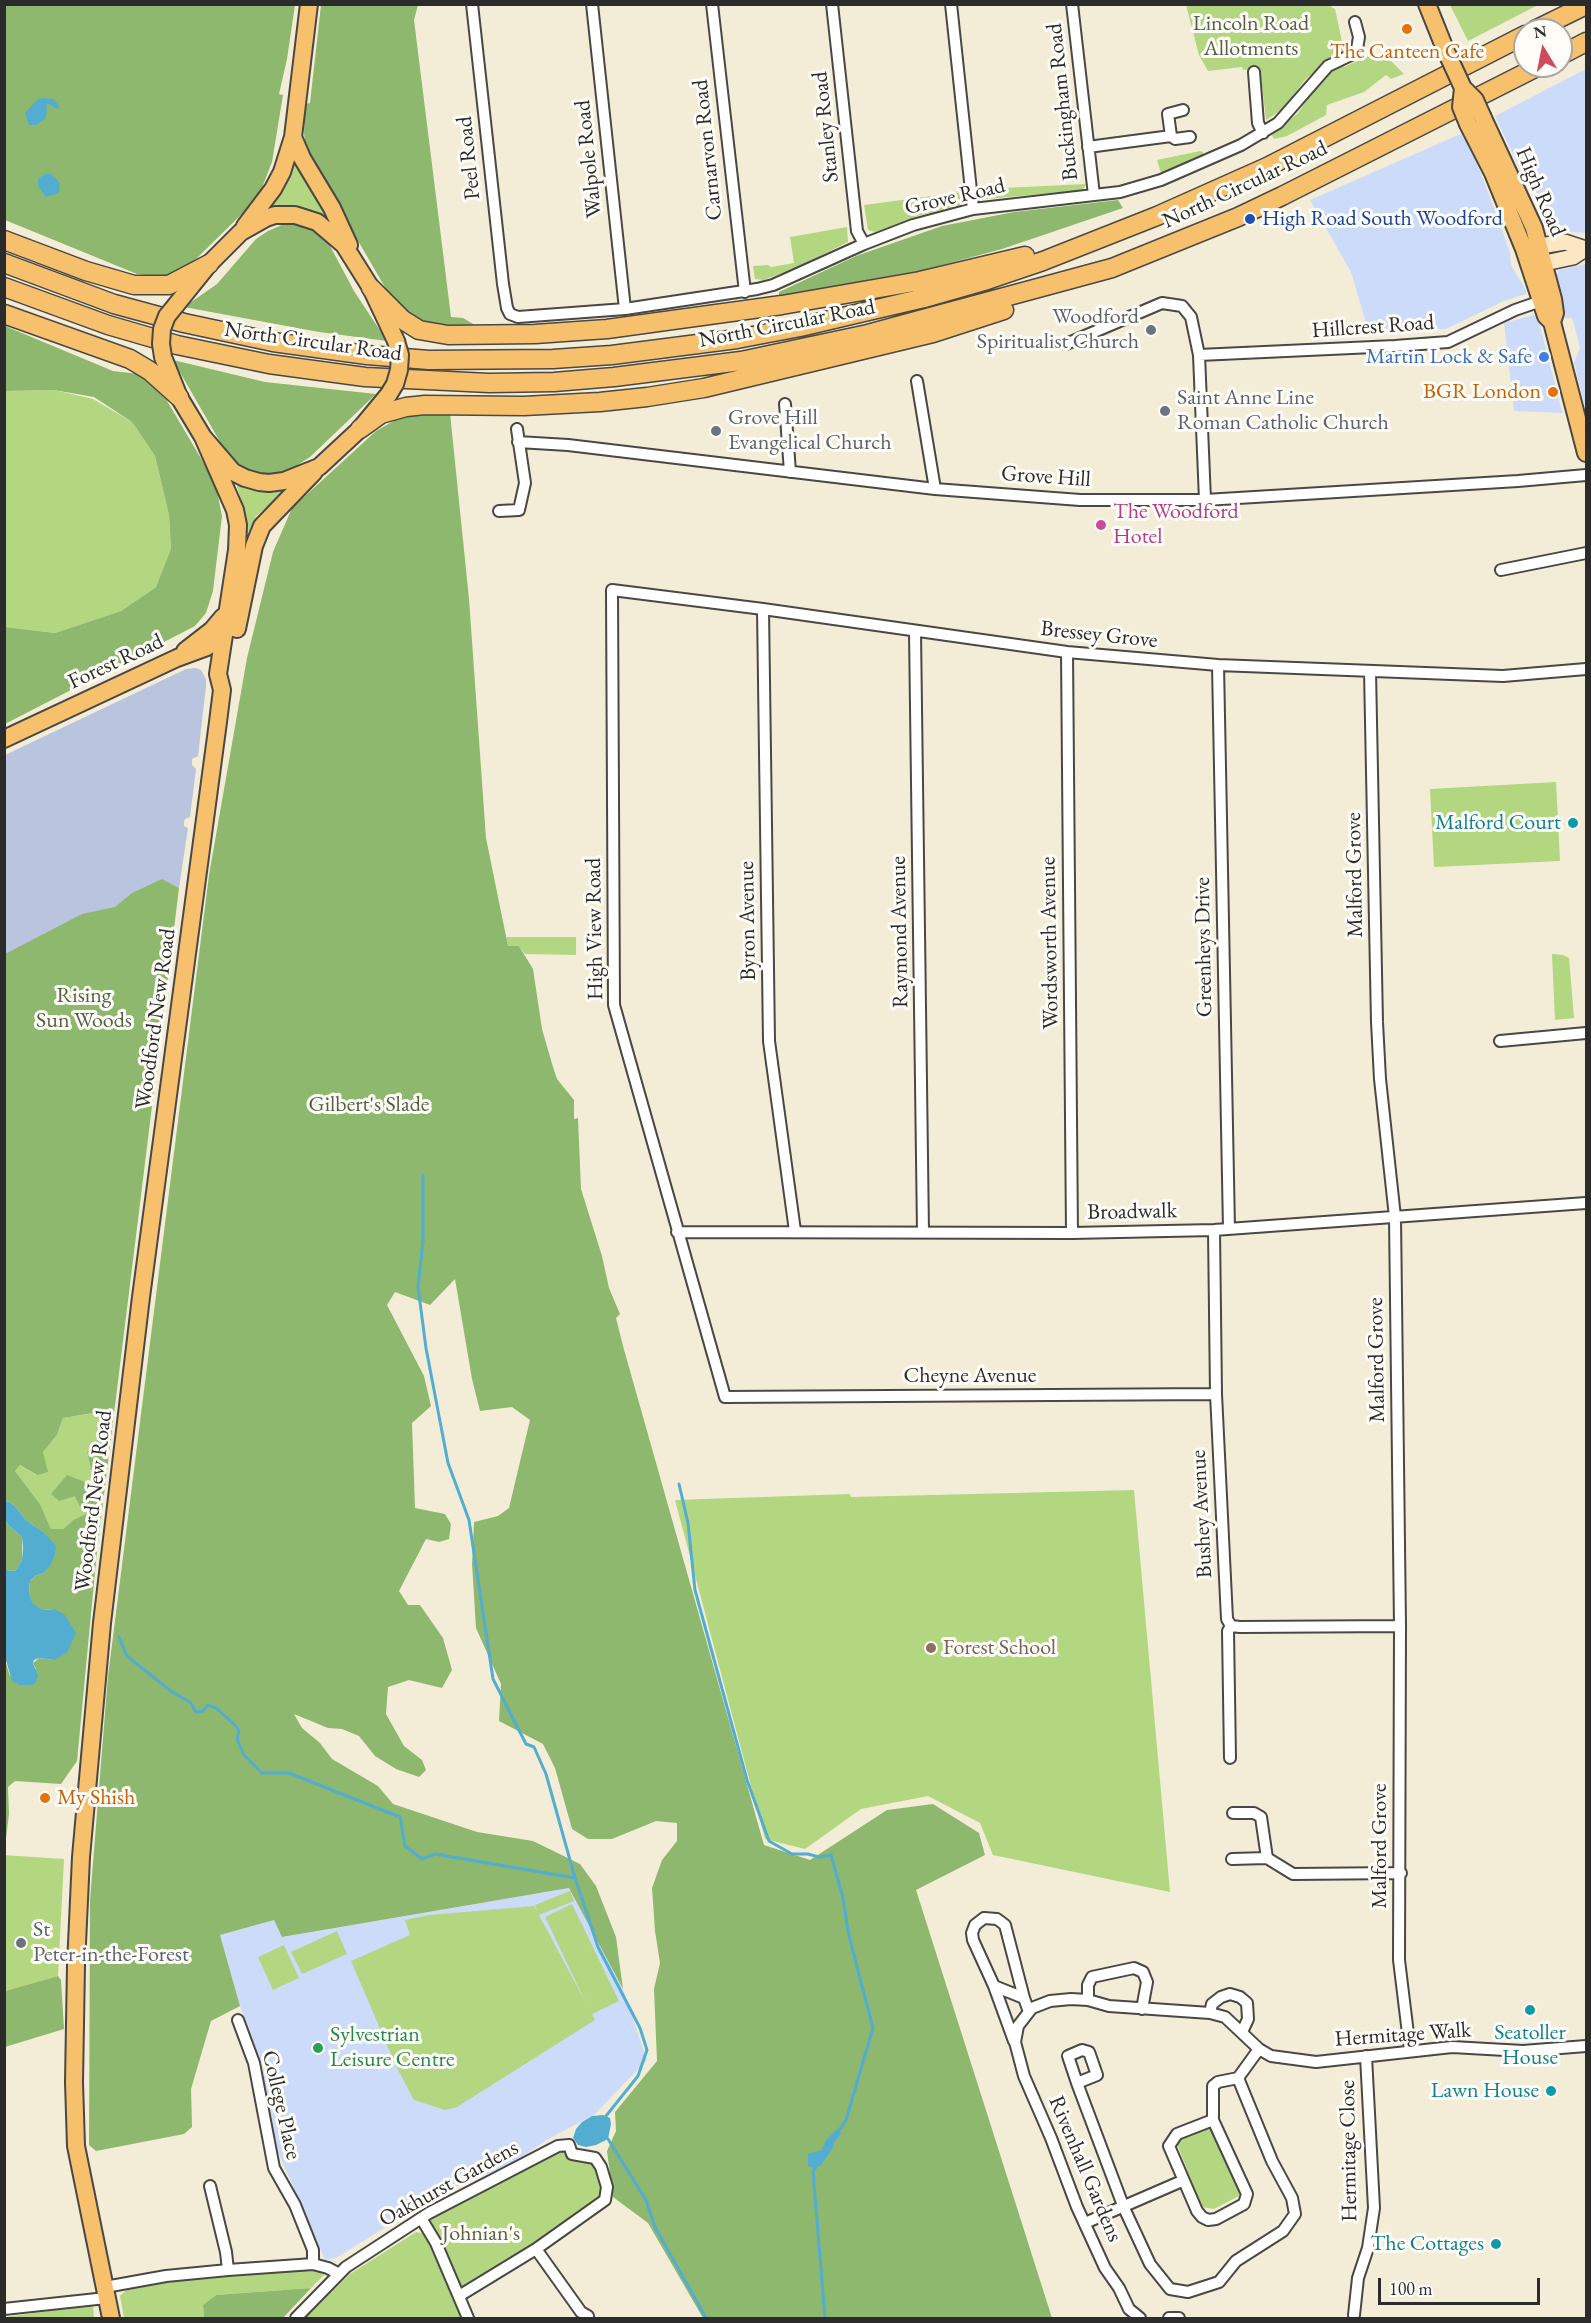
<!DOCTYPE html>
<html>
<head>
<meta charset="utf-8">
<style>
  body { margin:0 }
  #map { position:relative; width:1591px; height:2323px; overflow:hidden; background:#f3edd8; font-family:"EB Garamond",serif }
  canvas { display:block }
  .frame { position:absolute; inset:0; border:6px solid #2b2b2b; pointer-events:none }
  .north { position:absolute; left:1513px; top:18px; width:60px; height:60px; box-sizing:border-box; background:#fdfcf7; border:2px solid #a9a8a5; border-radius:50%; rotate:350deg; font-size:16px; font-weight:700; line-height:24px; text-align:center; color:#2b2b2b }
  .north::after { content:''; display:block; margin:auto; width:21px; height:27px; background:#d1495b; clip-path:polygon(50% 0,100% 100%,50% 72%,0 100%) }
  .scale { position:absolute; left:1378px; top:2278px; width:162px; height:27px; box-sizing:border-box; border:3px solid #2b2b2b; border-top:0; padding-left:8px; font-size:18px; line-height:21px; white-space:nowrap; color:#2b2b2b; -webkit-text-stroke:4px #fdfcf7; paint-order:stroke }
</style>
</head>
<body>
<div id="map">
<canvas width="1591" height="2323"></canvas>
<div class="frame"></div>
<div class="north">N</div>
<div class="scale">100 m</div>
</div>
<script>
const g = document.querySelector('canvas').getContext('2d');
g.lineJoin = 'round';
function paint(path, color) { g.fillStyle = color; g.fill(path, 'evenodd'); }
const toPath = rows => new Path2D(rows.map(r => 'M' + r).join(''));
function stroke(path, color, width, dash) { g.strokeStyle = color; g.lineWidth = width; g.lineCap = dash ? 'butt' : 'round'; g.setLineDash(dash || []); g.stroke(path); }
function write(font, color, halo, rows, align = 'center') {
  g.font = font + ' "EB Garamond",serif'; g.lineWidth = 6; g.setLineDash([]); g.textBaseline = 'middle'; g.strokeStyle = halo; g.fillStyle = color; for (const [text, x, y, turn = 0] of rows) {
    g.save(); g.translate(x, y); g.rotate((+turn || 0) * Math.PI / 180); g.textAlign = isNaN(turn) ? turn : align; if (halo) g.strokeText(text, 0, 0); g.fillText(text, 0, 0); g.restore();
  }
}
paint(toPath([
  [1586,69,1586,233,1571,232,1557,226,1546,217,1537,206,1495,116],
  [1465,132,1499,221,1510,252,1511,265,1526,290,1526,294,1504,301,1446,329,1368,330,1351,272,1310,200],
  [1586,264,1586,410,1574,363,1580,348,1573,321,1571,318,1565,318,1554,279,1559,270],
  [1537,314,1561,408,1563,413,1514,411,1504,323],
  [569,1888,623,1989,647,2060,595,2114,545,2141,515,2162,439,2194,336,2258,325,2260,278,2152,266,2115,262,2074,264,2069,240,2006,220,1935,274,1920,283,1937]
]), '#cddbfa');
paint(toPath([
  [196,668,201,670,206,679,206,686,198,756,192,759,192,765,196,769,190,817,185,819,184,822,184,826,188,828,179,888,5,973,5,755,186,669]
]), '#b9c5de');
paint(toPath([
  [1186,5,1328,5,1335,9,1344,51,1330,57,1304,81,1283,109,1266,120,1260,68,1243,70,1242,67,1208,71,1199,55],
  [1450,5,1538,5,1468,41],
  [1384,54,1404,74,1391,79,1386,75,1364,92,1327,105,1326,115,1287,136,1274,139,1272,135,1298,113,1318,83,1332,69,1342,64,1344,67,1371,55],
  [1200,151,1203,152,1203,155,1161,173,1157,160],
  [294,158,328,217,294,207,269,209],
  [1086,184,1083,190,987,199,983,196,982,189],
  [962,192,963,203,958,206,917,216,875,232,868,230,864,205],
  [847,227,848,242,802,265,764,280,755,279,753,266,768,265,771,267,794,263,790,237],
  [54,390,93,399,132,422,155,456,169,515,171,550,156,587,121,611,55,633,5,627,5,391],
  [237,483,282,490,281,495,256,516,244,542,246,515,237,487],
  [1556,782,1560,861,1434,867,1430,789],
  [506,937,576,937,576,955,525,954,519,946,508,947],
  [1552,954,1563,955,1569,958,1574,1018,1555,1020],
  [94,1413,103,1422,98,1439,87,1452,92,1473,92,1486,73,1479,76,1496,90,1513,73,1520,63,1529,51,1529,40,1504,15,1471,20,1465,36,1475,44,1459,43,1452,57,1435,63,1418],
  [1134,1490,1170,1892,993,1855,980,1823,928,1796,861,1809,805,1849,765,1839,675,1500,850,1494,851,1497],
  [4,1855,64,1859,58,1976,5,1991],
  [570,1891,574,1901,539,1915,586,2003,545,1917,572,1904,619,2001,592,2014,595,2020,457,2107,445,2110,414,2100,397,2068,351,1961,410,1935,405,1920,429,1915,534,1906,537,1911,535,1905],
  [337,1931,347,1954,302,1974,291,1952],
  [284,1945,299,1978,273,1990,258,1957],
  [1201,2127,1210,2128,1240,2187,1239,2196,1214,2209,1202,2207,1177,2144,1180,2137],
  [558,2146,572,2154,595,2158,607,2194,459,2296,421,2218],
  [416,2232,426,2234,433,2241,464,2318,305,2318,350,2274],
  [311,2269,327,2272,311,2288,216,2295,203,2305,204,2318,124,2318,120,2296,127,2289,190,2278],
  [93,2305,94,2318,5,2318,5,2317]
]), '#b2d780');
paint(toPath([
  [4,5,295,5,287,59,279,94,283,95,272,162,258,198,192,263,167,278,137,274,5,220],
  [321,5,418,5,414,20,451,317,463,318,475,325,452,329,437,326,422,321,396,302,386,289,306,151,304,133,305,104,310,103],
  [1118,200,1123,208,1002,249,924,270,779,296,779,292,856,256,942,226,1014,212],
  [284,224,306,226,316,231,328,242,354,291,387,341,319,332,184,307,217,284,256,239,268,231],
  [5,326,113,371,146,375,163,394,222,494,218,496,222,516,213,591,206,613,195,626,5,724,5,627,55,633,121,611,156,587,171,549,169,515,155,456,132,422,94,397,54,390,5,391],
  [173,360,265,382,376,394,310,457,290,470,273,475,256,474,238,467,227,454],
  [420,413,450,413,469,599,486,838,508,946,519,946,533,969,542,1029,553,1067,557,1079,574,1100,574,1119,578,1118,581,1189,602,1256,609,1288,620,1314,616,1318,623,1346,764,1845,810,1860,887,1810,933,1804,979,1833,985,1855,916,1890,1052,2318,703,2318,648,2223,613,2197,607,2151,616,2131,615,2112,657,2061,654,1989,660,1963,655,1931,652,1888,662,1860,677,1841,677,1823,656,1821,612,1839,588,1839,572,1829,555,1768,543,1744,499,1721,501,1684,476,1628,472,1564,474,1522,498,1516,509,1508,530,1420,512,1407,480,1411,472,1379,455,1279,430,1305,395,1292,387,1305,424,1376,431,1406,412,1423,415,1508,445,1514,451,1524,449,1539,439,1542,426,1539,399,1591,408,1605,420,1605,443,1638,452,1670,442,1688,409,1680,388,1687,386,1714,404,1746,422,1760,426,1770,419,1777,396,1769,375,1756,359,1736,342,1729,328,1728,294,1714,302,1728,320,1743,332,1759,378,1786,393,1804,477,1832,533,1841,580,1864,596,1886,616,1937,623,1989,569,1888,282,1937,274,1920,220,1935,240,2006,211,2021,191,2089,192,2127,184,2134,96,2151,89,2145,90,1900,108,1676,209,875,247,658,273,552,292,508,376,431,397,419],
  [162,879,179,888,97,1551,77,1761,61,1784,15,1781,8,1787,9,1814,4,1855,4,1657,10,1676,36,1669,33,1663,39,1658,54,1660,54,1609,43,1610,33,1605,29,1593,30,1581,35,1576,44,1573,55,1555,42,1531,26,1520,14,1505,5,1500,5,954,82,914,115,907,132,893],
  [93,1413,103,1422,98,1439,87,1452,92,1473,92,1485,67,1475,51,1494,59,1501,75,1496,80,1507,89,1513,73,1520,63,1529,51,1529,40,1504,15,1471,20,1465,37,1475,48,1472,43,1452,57,1435,63,1418],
  [4,1519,7,1524,22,1537,22,1560,15,1571,5,1570],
  [58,1976,61,1980,64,2029,5,2047,5,1991],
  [311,2288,283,2318,204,2318,203,2305,216,2295]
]), '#8db86e');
paint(toPath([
  [44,98,53,99,60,106,57,109,47,103,46,118,36,125,29,125,25,113,38,99],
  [45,174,51,174,60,183,59,193,46,197,38,186,38,179],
  [5,1500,14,1505,26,1520,42,1531,56,1546,55,1555,51,1564,44,1573,35,1576,30,1581,29,1593,33,1604,43,1610,54,1609,64,1614,76,1633,67,1653,54,1660,39,1658,34,1660,33,1663,38,1676,36,1682,32,1685,20,1685,12,1681,5,1657,5,1570,15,1571,22,1560,23,1548,22,1537,7,1524,5,1519],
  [603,2115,610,2118,611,2124,608,2139,596,2145,586,2147,578,2145,573,2138,576,2129,582,2122,592,2116],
  [838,2128,841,2134,834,2142,833,2148,821,2165,815,2168,808,2166,808,2154,822,2150,826,2140]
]), '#52add0');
stroke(toPath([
  [423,1175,423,1241,418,1287,426,1348,448,1463,469,1520,493,1679,526,1744,534,1747,546,1774,575,1878,598,1947,640,2028,647,2050,638,2076,606,2116],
  [679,1484,688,1523,695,1590,747,1780,769,1841,792,1854,808,1854,819,1857,831,1855,843,1898,849,1936,873,2028,846,2120,838,2132],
  [119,1637,127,1656,172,1692,190,1702,196,1712,203,1711,208,1705,216,1708,235,1725,239,1731,237,1739,244,1755,262,1773,289,1773,400,1817,405,1846,422,1859,435,1854,575,1878],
  [608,2139,646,2200,655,2227,706,2318],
  [817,2165,813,2172,825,2318]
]), '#52add0', 3);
const minor = toPath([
  [472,4,503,284,507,308,510,314,518,317,625,309,757,289,773,285,864,244,913,225,973,209,1120,192,1161,180,1241,145,1278,123,1328,66,1351,55,1357,49,1359,37,1355,22],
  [592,4,625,309],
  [712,4,745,292],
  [832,4,857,231,864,244],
  [951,4,973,209],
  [1072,4,1094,195],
  [1254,72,1258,123,1263,133],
  [1171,136,1168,114,1183,110],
  [1088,147,1171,136,1175,139,1190,137],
  [1066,344,1162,303,1182,306,1191,317,1199,355,1205,500],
  [1199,355,1395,346,1448,342,1515,310,1541,301],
  [917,381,935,489],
  [785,404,790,472],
  [518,442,568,445,935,489,1080,500,1205,500,1518,481,1586,475],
  [499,511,519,510,525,483,517,429],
  [1501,570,1586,553],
  [763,609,769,1041,795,1231],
  [915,632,923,1232],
  [1067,652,1072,1233],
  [1218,665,1229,1229],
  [1370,671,1377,1022,1380,1079,1395,1217,1400,1626,1399,1960,1410,2050],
  [1500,1041,1586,1033],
  [1214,1230,1216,1394,1227,1619,1231,1626,1240,1627,1400,1626],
  [677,1232,1072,1233,1214,1230,1586,1203],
  [1216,1394,725,1397,614,1005,612,590,763,609,1067,652,1218,665,1503,676,1586,669],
  [1230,1758,1228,1631,1231,1626],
  [1233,1813,1254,1813,1261,1817,1267,1858,1293,1874,1401,1873],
  [1232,1859,1267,1858],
  [994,1986,1024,1998],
  [1088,2000,1088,1985,1092,1977,1134,1968,1143,1972,1147,1982,1142,2009],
  [1210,2013,1212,2004,1221,1997,1230,1994,1240,1997,1247,2003,1248,2019,1242,2032],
  [238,2020,254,2063,274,2168,295,2205,313,2250,313,2264],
  [1014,2041,994,1986,973,1940,972,1933,975,1925,984,1918,997,1919,1005,1925,1024,1998,1029,2012],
  [1077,2083,1097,2075,1089,2052,1082,2050,1068,2056,1077,2083,1124,2208,1150,2264,1170,2289,1188,2292,1219,2282,1236,2261,1283,2231,1295,2214,1292,2198,1272,2161,1238,2078],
  [1213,2120,1247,2194,1244,2204,1216,2219,1208,2220,1202,2217,1197,2211,1169,2146,1177,2134,1213,2120],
  [1213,2120,1213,2086,1218,2082,1238,2078,1259,2049],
  [210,2186,226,2252,228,2270],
  [421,2218,436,2243,468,2318],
  [1085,2223,1182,2181],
  [536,2249,581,2312,588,2316],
  [105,2287,166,2276,228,2270,313,2264,328,2268,339,2274],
  [4,2309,106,2298],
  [1354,2315,1358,2278,1368,2248,1374,2208,1366,2056],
  [296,2318,346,2267,429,2213,558,2146,569,2145,572,2154,595,2158,601,2167,607,2187,605,2200,536,2249,459,2296],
  [1140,2318,1129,2309,1119,2288,1105,2268,1077,2207,1051,2138,1024,2076,1015,2042,1018,2026,1032,2008,1050,2001,1071,1999,1088,2000,1109,2006,1210,2013,1225,2017,1259,2049,1271,2056,1316,2062,1452,2047,1523,2051,1586,2046],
  [1169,2318,1179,2318]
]);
const secondary = toPath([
  [1528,248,1565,242,1586,249],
  [1531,266,1573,257,1585,249]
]);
const primary = toPath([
  [1427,4,1445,49],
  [1483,118,1534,228,1553,299,1555,313,1552,322],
  [1468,124,1493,173,1524,249,1546,316,1552,322,1586,453],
  [293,137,302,158,332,208,349,245],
  [245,226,273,189,282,172,293,137,309,4],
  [176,305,209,264,241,232,266,218,275,215,295,215,317,222,344,245,371,288,396,341],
  [163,357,179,397,203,437,233,472,245,478,259,482,269,483,284,481,319,467,360,429,389,394],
  [237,629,254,546,262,526,314,472],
  [185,651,212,630,223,617],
  [4,739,177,658,207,647,228,629],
  [111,2318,76,2146,74,2082,76,1965,81,1857,102,1623,141,1297,218,722,222,690,218,674,237,550,238,525,235,510,203,437]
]);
const trunk = toPath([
  [1535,30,1586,5],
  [1561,55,1586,42],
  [4,240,86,271,134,285,169,285,209,264],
  [4,263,114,304,184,323,273,342,367,355,429,360,553,359,612,355,737,339,800,327,924,298,987,280,1043,261,1157,216,1267,167,1525,35],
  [4,287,108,325,177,345,269,364,365,377,489,383,554,382,614,377,741,361,868,334,1112,268,1238,217,1282,196,1539,66],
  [371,288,403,320,419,330,448,335,535,334,607,329,782,305,920,281,1025,256],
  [4,314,130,359,150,371,179,397],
  [360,429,381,414,406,407,425,405,524,406,600,402,647,397,704,388,933,333,1004,310]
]);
stroke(minor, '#494845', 14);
stroke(secondary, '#494845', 18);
stroke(primary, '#494845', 20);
stroke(trunk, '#494845', 21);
stroke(minor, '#fff', 10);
stroke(secondary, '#fce6c4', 15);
stroke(primary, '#f7c06c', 16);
stroke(trunk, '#f7c06c', 18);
const primaryBridge = toPath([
  [1445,49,1463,88,1475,100,1483,118],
  [1463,88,1461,107,1468,124],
  [163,357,161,344,162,329,167,316,176,305],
  [389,394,395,384,399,370,400,355,396,341]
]);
stroke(primaryBridge, '#494845', 20, []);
stroke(primaryBridge, '#f7c06c', 16);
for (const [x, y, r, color] of [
  [1407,29,6,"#e8710a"],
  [1250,219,6,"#1a4fb4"],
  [1151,330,6,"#6b7280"],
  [1544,357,6,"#3f7fe0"],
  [1553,392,6,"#e8710a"],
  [1165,411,6,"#6b7280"],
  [716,431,6,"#6b7280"],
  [1101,525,6,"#d1479c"],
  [1573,823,6,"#0f9aa8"],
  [931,1648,6,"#8d6e63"],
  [45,1798,6,"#e8710a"],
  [21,1943,6,"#6b7280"],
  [1530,2010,6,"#0f9aa8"],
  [318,2048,6,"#2e9e5b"],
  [1551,2091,6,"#0f9aa8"],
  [1496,2244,6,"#0f9aa8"]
]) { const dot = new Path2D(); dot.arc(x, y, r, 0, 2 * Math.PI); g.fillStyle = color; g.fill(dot); stroke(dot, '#fdfcf7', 2); }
write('22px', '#545f44', '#fdfcf7', [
  ["Lincoln Road",1251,24],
  ["Allotments",1251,49],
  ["Rising",84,996],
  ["Sun Woods",84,1021],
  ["Gilbert's Slade",369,1105],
  ["Johnian's",481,2234]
]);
write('22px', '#c56008', '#fdfcf7', [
  ["The Canteen Cafe",1407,52],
  ["BGR London",1541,392,"right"],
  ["My Shish",57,1798,"left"]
]);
write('22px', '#2b2b2b', '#fdfcf7', [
  ["Buckingham Road",1063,102,-96],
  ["Stanley Road",826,127,-96],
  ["Carnarvon Road",708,150,-96],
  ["Peel Road",469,158,-96],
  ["Walpole Road",589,159,-96],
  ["North Circular Road",1245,185,-25],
  ["High Road",1540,192,67],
  ["Grove Road",955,197,-13],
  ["North Circular Road",787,324,-11],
  ["Hillcrest Road",1373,327,-4],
  ["North Circular Road",313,342,8],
  ["Grove Hill",1046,477,4],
  ["Bressey Grove",1099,635,6],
  ["Forest Road",116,662,-25],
  ["Malford Grove",1355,875,-91],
  ["Byron Avenue",748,921,-91],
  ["High View Road",595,929,-91],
  ["Raymond Avenue",900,932,-91],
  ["Wordsworth Avenue",1050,943,-91],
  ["Greenheys Drive",1204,947,-91],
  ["Woodford New Road",156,1019,-82],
  ["Broadwalk",1132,1212,-1],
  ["Malford Grove",1377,1360,-91],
  ["Cheyne Avenue",970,1376],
  ["Woodford New Road",94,1501,-83],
  ["Bushey Avenue",1202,1514,-93],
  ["Malford Grove",1380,1846,-90],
  ["Hermitage Walk",1403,2035,-4],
  ["College Place",281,2105,77],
  ["Hermitage Close",1349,2151,-91],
  ["Rivenhall Gardens",1085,2169,67],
  ["Oakhurst Gardens",449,2184,-29]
]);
write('22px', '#164399', '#fdfcf7', [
  ["High Road South Woodford",1262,219]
], 'left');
write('22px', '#5b616d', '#fdfcf7', [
  ["Woodford",1139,317,"right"],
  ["Spiritualist Church",1139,342,"right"],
  ["Saint Anne Line",1177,398],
  ["Roman Catholic Church",1177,423],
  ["Grove Hill",728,418],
  ["Evangelical Church",728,443],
  ["St",33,1930],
  ["Peter-in-the-Forest",33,1955]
], 'left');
write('22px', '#366cbe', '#fdfcf7', [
  ["Martin Lock & Safe",1532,357]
], 'right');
write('22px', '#b23c85', '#fdfcf7', [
  ["The Woodford",1113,512],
  ["Hotel",1113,537]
], 'left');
write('22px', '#0d838f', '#fdfcf7', [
  ["Malford Court",1561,823],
  ["Seatoller",1530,2033,"center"],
  ["House",1530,2058,"center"],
  ["Lawn House",1539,2091],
  ["The Cottages",1484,2244]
], 'right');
write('22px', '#785e54', '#fdfcf7', [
  ["Forest School",943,1648]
], 'left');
write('22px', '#27864d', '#fdfcf7', [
  ["Sylvestrian",330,2035],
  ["Leisure Centre",330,2060]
], 'left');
</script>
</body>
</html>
